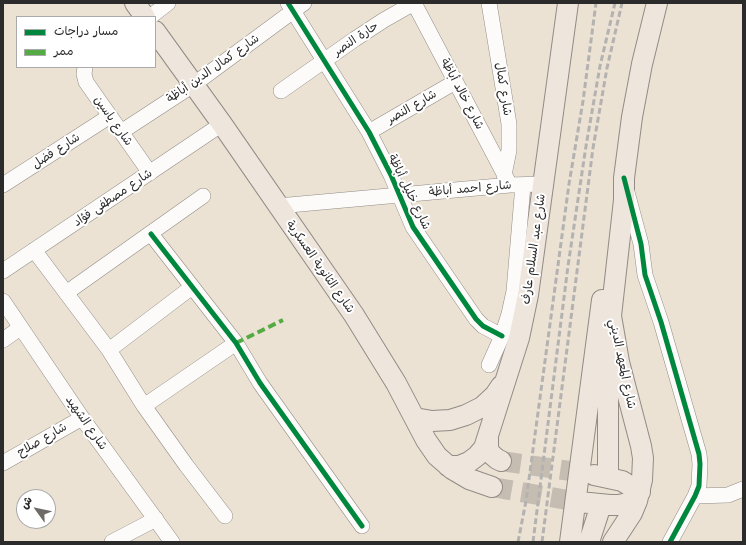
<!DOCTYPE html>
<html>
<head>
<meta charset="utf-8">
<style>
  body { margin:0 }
  #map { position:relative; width:746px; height:545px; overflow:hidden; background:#ebe2d4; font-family:"Shantell Sans","Playpen Sans Arabic",sans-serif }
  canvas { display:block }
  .frame { position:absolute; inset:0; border:4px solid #2b2b2b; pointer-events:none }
  .legend { position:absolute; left:16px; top:16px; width:140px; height:52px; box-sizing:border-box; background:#fff; border:1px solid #aaa; margin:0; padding:5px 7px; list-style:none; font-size:12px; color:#2b2b2b }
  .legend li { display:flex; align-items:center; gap:8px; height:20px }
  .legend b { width:20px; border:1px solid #aaa }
  .north { position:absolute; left:16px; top:489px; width:40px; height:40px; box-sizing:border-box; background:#fff; border:1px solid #aaa; border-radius:50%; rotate:303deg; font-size:11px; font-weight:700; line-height:16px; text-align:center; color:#2b2b2b }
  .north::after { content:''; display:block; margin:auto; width:14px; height:18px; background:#6e6b66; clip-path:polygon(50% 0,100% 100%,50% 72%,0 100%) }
</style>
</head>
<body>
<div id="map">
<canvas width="746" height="545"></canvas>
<div class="frame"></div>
<ul class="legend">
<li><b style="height:5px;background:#00873e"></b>مسار دراجات</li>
<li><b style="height:5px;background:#54ab44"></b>ممر</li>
</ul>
<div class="north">ش</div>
</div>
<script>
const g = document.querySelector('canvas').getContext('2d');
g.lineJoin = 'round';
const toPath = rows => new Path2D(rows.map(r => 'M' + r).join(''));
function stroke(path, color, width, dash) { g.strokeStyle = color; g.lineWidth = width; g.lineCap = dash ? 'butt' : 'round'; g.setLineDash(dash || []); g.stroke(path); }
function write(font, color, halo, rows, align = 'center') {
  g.font = font + ' "Shantell Sans","Playpen Sans Arabic",sans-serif'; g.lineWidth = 4; g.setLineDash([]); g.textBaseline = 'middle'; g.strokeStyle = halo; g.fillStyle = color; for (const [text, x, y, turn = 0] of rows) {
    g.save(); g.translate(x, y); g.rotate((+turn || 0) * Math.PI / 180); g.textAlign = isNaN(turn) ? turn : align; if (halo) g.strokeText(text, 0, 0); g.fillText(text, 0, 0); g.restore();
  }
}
stroke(toPath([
  [501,461,584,473],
  [492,487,579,502]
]), '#c5bdb2', 20, [20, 10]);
const minor = toPath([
  [288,3,369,132,391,175,413,227,476,319,483,326,502,336],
  [414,3,510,185],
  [489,3,509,124,509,150,504,175],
  [150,17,168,3],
  [85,67,84,74,86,82,150,173],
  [281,91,355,39,384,20,414,3],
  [121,132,193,85,304,3],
  [369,132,455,82],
  [3,185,110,116],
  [627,192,641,244,645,275,661,322,699,454,700,464,699,486,695,496,670,542],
  [278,206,510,185,543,184],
  [151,234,236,343,260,383,362,526],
  [34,250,109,350,144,406,186,465,225,516],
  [3,271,222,124],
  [66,293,203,196],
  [3,301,82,418,172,542],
  [3,340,20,328],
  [109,350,192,287],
  [489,365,502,336,509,314,514,291,523,185],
  [144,406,236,343],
  [3,463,82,418],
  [695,496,728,495,743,489],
  [112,542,156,519]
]);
const major = toPath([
  [135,3,145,17],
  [155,31,222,124,354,315,396,383,426,440,437,456,452,469,469,479,492,487],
  [415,418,432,421,450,420,466,415,482,407,495,395,501,386],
  [488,438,488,448,490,453,497,459,501,461],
  [448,466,459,466,469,462,477,456,484,448,519,338,528,295,568,3],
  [594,475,622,481,640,492],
  [608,477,608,348],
  [579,502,610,505,619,505,637,501],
  [570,542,602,300],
  [589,542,601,505],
  [613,542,632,513,637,501,642,480,643,458,641,446,619,362,611,316,624,200,624,178,632,117,642,64,657,3]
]);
stroke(minor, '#918c85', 16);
stroke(major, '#918c85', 22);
stroke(minor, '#fcfbf9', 15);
stroke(major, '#eee5dd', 20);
stroke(toPath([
  [518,542,526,501,569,184,583,101,596,3],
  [533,542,568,266,586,146,600,66,615,3],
  [542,542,593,148,607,68,622,3]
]), '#b4b2b0', 3, [6, 3]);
stroke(toPath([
  [236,343,283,320]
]), '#54ab44', 4, [8, 4]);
stroke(toPath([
  [288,3,369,132,391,175,413,227,476,319,483,326,502,336],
  [624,178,641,244,645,275,661,322,699,454,700,464,699,486,695,496,670,542],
  [151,234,236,343,260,383,362,526]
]), '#00873e', 5);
write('12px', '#2b2b2b', '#fff', [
  ["حارة النصر",356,39,-34],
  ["شارع كمال الدين أباظة",213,69,-35],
  ["شارع كمال",503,89,81],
  ["شارع خالد أباظة",462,94,62],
  ["شارع النصر",412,107,-30],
  ["شارع ياسين",113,121,55],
  ["شارع فضل",56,151,-33],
  ["شارع احمد أباظة",470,189,-5],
  ["شارع خليل أباظة",409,192,64],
  ["شارع مصطفى فؤاد",113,198,-34],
  ["شارع عبد السلام عارف",534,249,-82],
  ["شارع الثانوية العسكرية",320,267,55],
  ["شارع المعهد الديني",622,364,78],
  ["شارع الشهيد",86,423,55],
  ["شارع صلاح",42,440,-30]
]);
</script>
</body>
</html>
